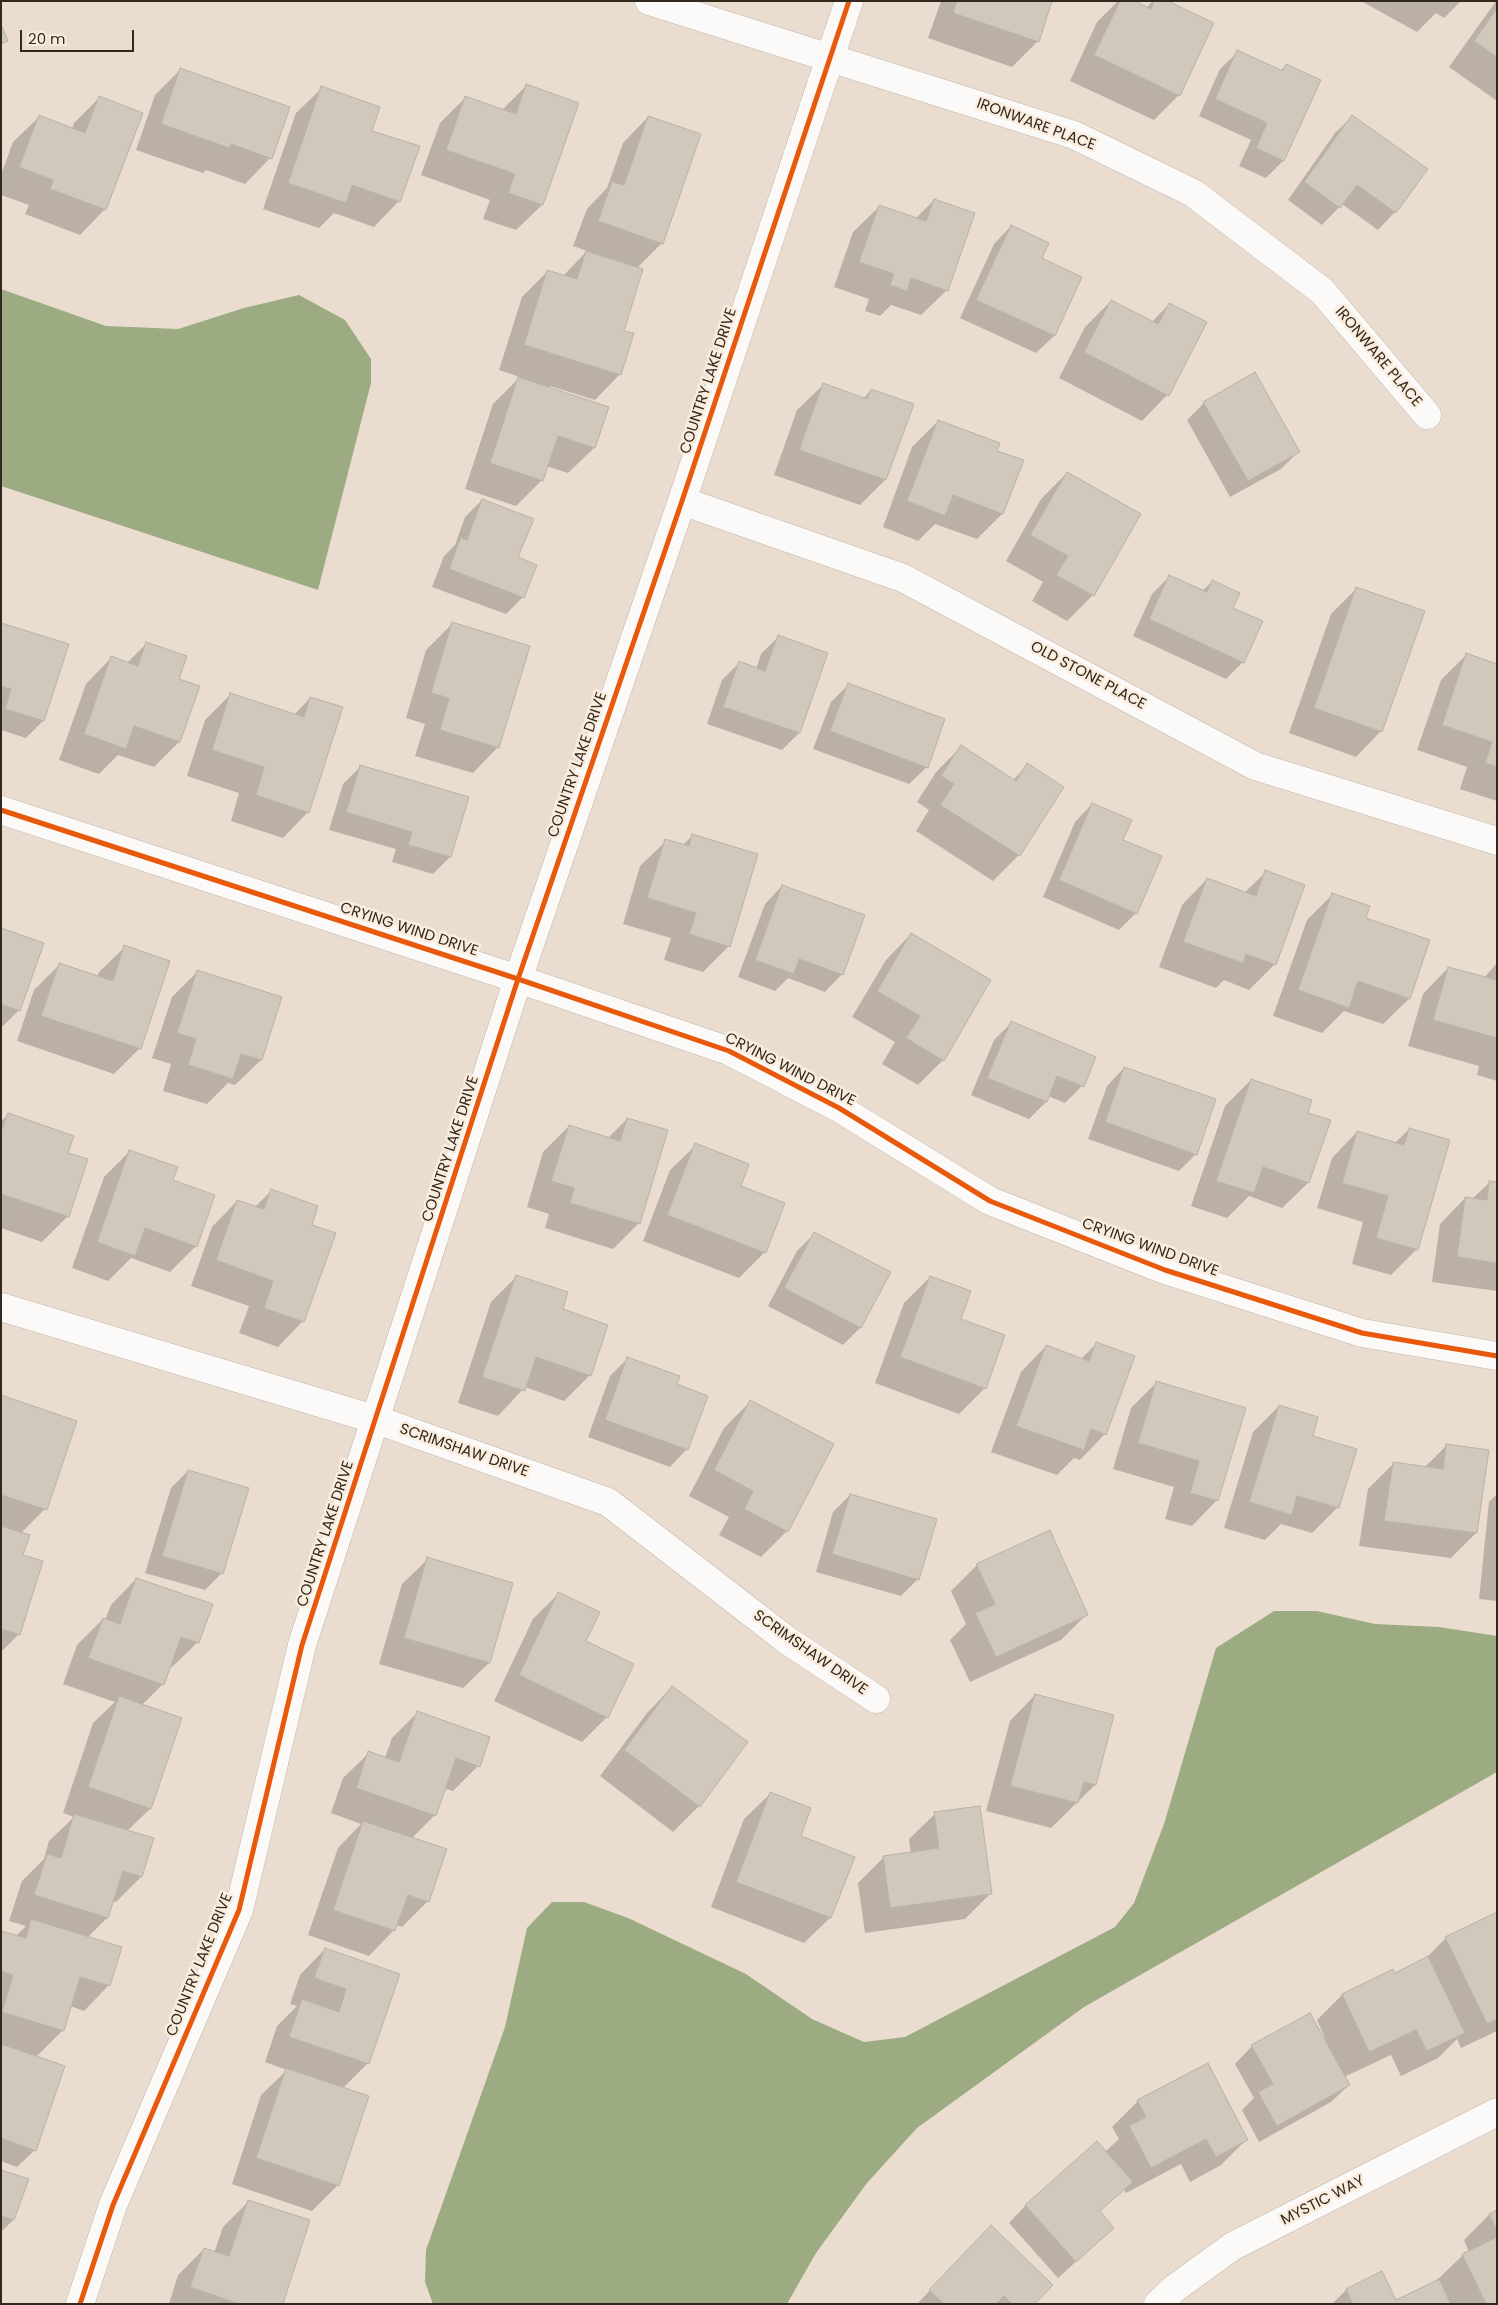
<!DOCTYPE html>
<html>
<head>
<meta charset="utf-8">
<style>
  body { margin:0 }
  #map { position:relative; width:1498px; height:2305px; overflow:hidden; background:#eaddcf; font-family:Poppins,sans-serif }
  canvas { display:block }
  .frame { position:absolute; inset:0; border:2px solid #31281e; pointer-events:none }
  .scale { position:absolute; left:20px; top:30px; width:114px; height:22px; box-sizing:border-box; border:2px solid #31281e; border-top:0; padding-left:6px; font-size:15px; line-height:18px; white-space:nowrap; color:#31281e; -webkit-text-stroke:4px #fbeddd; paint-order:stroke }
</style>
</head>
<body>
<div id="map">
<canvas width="1498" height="2305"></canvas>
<div class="frame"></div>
<div class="scale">20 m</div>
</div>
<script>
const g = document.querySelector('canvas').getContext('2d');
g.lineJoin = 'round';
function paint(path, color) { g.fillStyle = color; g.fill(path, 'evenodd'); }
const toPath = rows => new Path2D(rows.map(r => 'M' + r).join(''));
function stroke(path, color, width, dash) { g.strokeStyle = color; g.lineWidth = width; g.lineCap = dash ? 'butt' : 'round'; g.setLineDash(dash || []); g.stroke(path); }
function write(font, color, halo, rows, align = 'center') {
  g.font = font + ' Poppins,sans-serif'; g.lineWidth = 5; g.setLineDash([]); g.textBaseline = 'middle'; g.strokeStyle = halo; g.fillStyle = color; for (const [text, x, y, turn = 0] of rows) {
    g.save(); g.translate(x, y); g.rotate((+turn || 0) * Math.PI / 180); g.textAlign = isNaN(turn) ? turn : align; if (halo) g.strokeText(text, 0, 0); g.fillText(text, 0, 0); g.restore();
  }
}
paint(toPath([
  [1,289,106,326,178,329,244,308,299,295,345,320,371,359,371,383,318,590,1,486],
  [1274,1611,1317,1611,1375,1624,1439,1627,1497,1636,1497,1772,1084,2007,917,2128,867,2183,816,2253,787,2304,433,2304,425,2282,426,2250,505,2027,527,1928,552,1902,584,1902,628,1918,746,1974,812,2019,864,2042,905,2037,1115,1927,1134,1903,1164,1824,1216,1648]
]), '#9dab82');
paint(toPath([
  [941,1,1051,1,1038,41,1012,67,928,38],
  [1118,1,1132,1,1146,8,1153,1,1165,1,1179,95,1154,120,1070,81,1097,22],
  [1361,1,1461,1,1444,18,1436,13,1417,32],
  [1496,1,1497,1,1497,101,1449,67],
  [1238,52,1280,71,1286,66,1320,81,1283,161,1266,178,1239,166,1251,140,1199,116,1220,69],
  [180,70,270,158,245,184,206,170,203,173,136,150,155,95],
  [526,86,542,205,516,230,483,219,490,200,421,175,440,123,465,98,502,110],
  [322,88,371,131,399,201,374,227,334,213,319,228,263,209,296,113],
  [99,98,105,209,80,235,25,214,29,205,1,195,1,175,13,142,39,117,72,129,74,123],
  [1353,116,1395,212,1378,230,1342,204,1322,225,1288,200,1335,133],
  [648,117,662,243,637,268,623,332,620,374,595,400,550,386,549,388,594,448,568,473,546,466,542,480,516,506,465,489,493,404,520,377,499,370,522,297,548,271,563,276,587,251,573,246,587,209,607,188,623,143],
  [934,200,947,290,921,315,891,305,880,316,865,311,869,299,834,287,853,232,879,207,915,219],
  [1011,226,1040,259,1080,278,1054,336,1036,353,960,318,994,244],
  [1111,301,1152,322,1169,304,1205,322,1167,395,1142,421,1059,378,1085,327],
  [823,385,863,399,871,390,885,480,860,505,774,475,797,410],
  [1204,403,1298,452,1281,469,1230,497,1187,420],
  [938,421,995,451,1002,514,977,539,935,524,918,541,883,527,912,447],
  [1067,473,1139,515,1093,595,1067,621,1032,601,1043,582,1006,561,1041,499],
  [482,500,517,558,523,597,506,614,432,587,444,556,455,545,465,517],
  [1169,577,1202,591,1212,582,1232,608,1243,662,1226,679,1133,636,1152,594],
  [1356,589,1381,731,1356,757,1289,733,1331,614],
  [1,624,67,645,43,721,26,738,1,730],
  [452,624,498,747,473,773,415,756,425,724,406,718,426,650],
  [778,637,799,733,782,750,707,724,722,680,739,663,756,669,761,654],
  [147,643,178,679,179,742,154,767,118,755,99,774,59,760,86,684,111,658,127,663],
  [1466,655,1497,665,1497,801,1460,789,1467,767,1417,750,1441,680],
  [848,685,927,767,909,784,813,749,831,702],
  [230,695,294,715,310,698,308,812,283,838,231,821,239,793,187,776,205,720],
  [961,747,1013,780,1028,765,1062,787,1019,855,993,881,916,831,929,810,917,802,936,772],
  [360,767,450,857,433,874,392,862,396,849,329,830,343,784],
  [1092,804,1122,841,1136,913,1119,930,1043,897,1075,822],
  [692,836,729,946,703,972,664,960,671,938,623,924,640,866,666,841,682,846],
  [1266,872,1275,964,1249,990,1224,980,1216,988,1159,967,1182,905,1207,879,1244,893],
  [782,886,842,974,825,992,788,978,775,991,738,977,765,904],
  [1332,895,1364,918,1429,941,1409,999,1383,1024,1344,1011,1322,1033,1273,1016,1307,920],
  [1,929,19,1010,1,1028],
  [911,934,943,1060,918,1085,882,1064,895,1042,852,1017,886,960],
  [125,947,140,1048,114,1074,17,1041,34,990,59,965,97,977,99,972],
  [1497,963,1497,1081,1477,1075,1479,1066,1408,1046,1423,994,1448,968,1484,978],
  [197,972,280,997,261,1060,235,1085,228,1083,207,1104,163,1091,171,1064,152,1058,172,997],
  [1011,1023,1082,1086,1065,1103,1048,1096,1046,1102,1029,1119,971,1095,994,1040],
  [1124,1068,1196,1154,1179,1171,1088,1139,1107,1086],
  [1251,1080,1307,1114,1329,1121,1308,1183,1282,1208,1249,1196,1227,1218,1191,1206,1225,1106],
  [8,1115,67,1153,68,1216,42,1242,1,1228,1,1121],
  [627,1119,639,1223,613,1249,545,1228,549,1214,527,1207,543,1152,569,1126,608,1138],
  [1409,1129,1417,1249,1391,1275,1352,1264,1363,1222,1317,1208,1332,1158,1357,1132,1395,1143],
  [696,1145,739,1187,765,1252,739,1278,643,1241,670,1170],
  [129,1152,171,1181,196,1246,170,1272,131,1258,108,1281,72,1268,104,1177],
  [1489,1183,1497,1184,1497,1291,1432,1282,1440,1224,1465,1198,1472,1199],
  [271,1191,311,1226,303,1321,278,1347,239,1333,249,1306,191,1286,212,1227,237,1201,255,1207],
  [814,1234,889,1272,860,1328,843,1345,768,1306,797,1251],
  [517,1276,561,1310,590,1375,564,1401,525,1387,498,1416,458,1403,491,1302],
  [930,1277,960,1320,985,1388,959,1414,875,1383,904,1303],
  [1096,1344,1105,1434,1080,1460,1074,1458,1057,1475,991,1452,1021,1372,1046,1346,1081,1359],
  [627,1359,675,1385,687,1449,670,1467,588,1437,610,1376],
  [1157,1382,1244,1409,1217,1500,1192,1526,1165,1519,1174,1487,1113,1469,1131,1408],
  [1,1397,45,1509,21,1533,19,1634,1,1652],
  [750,1402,832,1445,787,1531,761,1557,719,1535,729,1517,689,1496,724,1428],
  [1279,1406,1311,1437,1338,1507,1312,1533,1281,1524,1265,1540,1224,1528,1253,1432],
  [1447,1445,1476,1533,1451,1558,1359,1546,1368,1489,1393,1464,1424,1468],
  [188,1471,222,1573,205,1590,145,1573,171,1488],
  [1497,1494,1497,1601,1479,1599,1489,1502],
  [850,1495,918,1579,901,1596,816,1572,833,1512],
  [428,1559,512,1584,489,1663,463,1688,379,1664,402,1584],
  [977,1565,1087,1614,1061,1640,970,1682,950,1640,966,1624,951,1591],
  [136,1579,198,1642,172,1667,169,1666,163,1684,142,1705,150,1809,127,1831,141,1877,116,1902,112,1901,107,1918,87,1938,109,1985,84,2011,70,2006,63,2030,36,2057,35,2150,17,2167,1,2161,1,1932,16,1936,26,1926,9,1921,22,1881,44,1859,49,1841,74,1817,63,1813,93,1723,115,1702,63,1684,77,1645,103,1619,105,1620,111,1605],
  [558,1594,607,1717,582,1742,494,1701,533,1619],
  [672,1687,746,1743,699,1806,673,1832,600,1776,647,1713],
  [1035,1695,1095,1785,1051,1828,986,1811,1010,1721],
  [417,1713,478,1766,453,1791,444,1788,435,1815,412,1838,428,1901,402,1927,396,1925,394,1930,369,1956,308,1935,338,1848,361,1824,331,1813,343,1778,369,1753,385,1758,392,1738],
  [770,1794,830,1918,804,1943,711,1907,744,1819],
  [935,1814,990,1894,965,1919,865,1933,858,1883,884,1857,911,1854,909,1839],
  [1497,1914,1497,2031,1461,2048,1457,2039,1438,2058,1401,2076,1391,2055,1344,2077,1349,2085,1331,2102,1259,2142,1242,2110,1254,2098,1235,2064,1252,2046,1325,2038,1317,2020,1342,1995,1392,1971,1394,1974,1425,1959,1446,1938],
  [325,1949,398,1974,368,2063,343,2088,368,2096,337,2186,312,2211,232,2184,261,2095,287,2070,265,2062,277,2026,297,2006,290,2004,300,1975],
  [1138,2101,1246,2140,1221,2165,1190,2182,1181,2164,1126,2193,1124,2189,1099,2212,1113,2228,1058,2278,1009,2223,1026,2205,1105,2152,1119,2139,1112,2127],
  [1,2171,13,2220,1,2232],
  [249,2201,281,2304,169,2304,178,2275,204,2249,214,2253,223,2227],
  [1497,2211,1497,2304,1332,2304,1346,2290,1382,2273,1395,2301,1437,2280,1463,2255,1469,2252,1464,2240,1489,2215],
  [974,2244,1033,2304,917,2304]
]), '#0003');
const building = toPath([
  [957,1,1052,1,1039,42,953,13,957,1],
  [1120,1,1135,1,1151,9,1154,1,1168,1,1214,23,1180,96,1094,55,1120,1],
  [1497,8,1497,57,1474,41,1497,8],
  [1,24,8,41,1,44,1,24],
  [1237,50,1283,71,1286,64,1321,80,1284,161,1256,148,1267,123,1215,99,1237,50],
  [180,68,290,107,272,159,231,144,229,148,161,124,180,68],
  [526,84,579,103,543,205,508,193,515,174,446,150,465,96,516,114,526,84],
  [321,86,380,107,372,131,420,146,400,202,352,185,346,203,288,183,321,86],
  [99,96,143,113,106,210,50,189,53,180,19,167,39,115,85,133,99,96],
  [1352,115,1428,169,1396,213,1357,185,1340,208,1304,182,1352,115],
  [648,116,701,134,663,244,598,221,612,182,624,185,648,116],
  [934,199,975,213,948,291,911,278,907,291,890,285,894,274,859,262,879,205,926,221,934,199],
  [1011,225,1049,243,1042,258,1082,277,1055,336,976,300,1011,225],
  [586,251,643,269,624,331,634,333,621,375,524,345,547,270,577,279,586,251],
  [1111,300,1158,324,1169,303,1207,322,1169,396,1084,352,1111,300],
  [1255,372,1300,452,1248,481,1203,402,1255,372],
  [518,377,609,407,595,448,558,436,543,481,490,463,518,377],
  [823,383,867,399,871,389,914,404,886,480,799,450,823,383],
  [938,420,1000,443,997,451,1024,460,1003,514,953,495,945,516,907,501,938,420],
  [1067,472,1141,514,1094,596,1056,575,1068,556,1030,535,1067,472],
  [482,499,534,519,518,557,537,565,524,598,449,569,461,537,467,540,482,499],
  [1169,575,1207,592,1212,580,1240,593,1233,608,1263,621,1244,663,1149,619,1169,575],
  [1356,587,1425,611,1382,732,1314,708,1356,587],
  [452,622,530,646,499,748,440,730,449,698,431,693,452,622],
  [1,623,69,644,44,721,5,709,11,689,1,686,1,623],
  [778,635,828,653,800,733,723,707,739,661,765,671,778,635],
  [146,642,187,656,179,679,200,686,180,742,134,726,126,749,84,734,111,656,138,666,146,642],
  [1466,653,1497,664,1497,767,1485,763,1492,742,1442,725,1466,653],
  [848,683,945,719,928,768,830,731,848,683],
  [230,693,304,717,310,697,343,707,309,813,256,795,264,767,212,750,230,693],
  [961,745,1016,781,1027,763,1064,787,1020,856,940,805,954,784,941,776,961,745],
  [360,765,469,797,451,857,408,845,412,832,346,812,360,765],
  [1092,803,1132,820,1123,840,1162,856,1137,914,1059,880,1092,803],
  [692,834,758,854,730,947,689,934,696,913,647,898,665,839,689,846,692,834],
  [1265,870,1305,885,1276,965,1246,954,1243,963,1183,942,1207,878,1256,896,1265,870],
  [782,885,865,915,843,975,799,959,794,974,755,960,782,885],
  [1332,893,1370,906,1366,918,1430,940,1410,999,1358,981,1349,1008,1298,990,1332,893],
  [1,928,44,943,20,1011,1,1004,1,928],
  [911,933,991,980,944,1061,906,1038,920,1016,877,991,911,933],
  [124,945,170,961,141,1049,41,1016,59,963,113,981,124,945],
  [1448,967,1497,980,1497,1038,1433,1020,1448,967],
  [197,970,282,997,262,1060,241,1054,233,1079,188,1065,196,1039,177,1033,197,970],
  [1011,1021,1096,1057,1084,1087,1057,1076,1047,1102,987,1078,1011,1021],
  [1124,1067,1216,1099,1197,1155,1105,1122,1124,1067],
  [1251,1079,1312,1100,1308,1113,1331,1120,1309,1183,1263,1167,1254,1193,1216,1181,1251,1079],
  [8,1113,74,1136,68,1153,88,1159,69,1217,1,1194,1,1132,8,1113],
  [627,1118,668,1130,640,1224,570,1203,574,1188,551,1181,569,1125,620,1141,627,1118],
  [1409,1128,1450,1140,1418,1250,1376,1238,1388,1196,1342,1183,1357,1131,1404,1145,1409,1128],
  [695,1143,749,1164,741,1186,785,1203,766,1253,667,1215,695,1143],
  [129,1150,178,1167,173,1180,215,1195,197,1247,145,1228,135,1256,97,1242,129,1150],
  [1489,1181,1497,1182,1497,1263,1457,1257,1465,1197,1487,1200,1489,1181],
  [271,1189,318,1206,312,1225,336,1233,304,1322,264,1308,273,1281,216,1260,237,1200,264,1209,271,1189],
  [814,1232,891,1272,861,1328,784,1288,814,1232],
  [516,1275,568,1292,563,1309,608,1325,591,1376,536,1357,525,1391,482,1377,516,1275],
  [930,1276,971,1291,961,1319,1005,1335,986,1389,900,1357,930,1276],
  [1096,1342,1135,1356,1106,1435,1091,1429,1084,1450,1016,1426,1046,1345,1089,1361,1096,1342],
  [627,1357,680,1376,677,1384,708,1396,688,1450,605,1420,627,1357],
  [1156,1381,1246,1408,1218,1501,1190,1493,1199,1461,1138,1443,1156,1381],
  [1,1395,77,1421,47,1510,1,1495,1,1395],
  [750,1400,834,1444,788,1532,744,1509,753,1491,714,1470,750,1400],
  [1279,1405,1318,1417,1313,1436,1357,1449,1339,1508,1297,1496,1292,1515,1249,1502,1279,1405],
  [1446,1444,1489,1450,1477,1533,1384,1521,1393,1462,1443,1469,1446,1444],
  [188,1470,249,1488,223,1574,162,1556,188,1470],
  [850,1494,937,1519,919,1580,832,1554,850,1494],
  [1,1526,30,1535,23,1555,43,1561,20,1635,1,1629,1,1526],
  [1050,1530,1088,1615,996,1657,975,1613,995,1604,976,1564,1050,1530],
  [427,1557,513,1583,490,1663,404,1638,427,1557],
  [136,1578,213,1604,199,1643,181,1637,164,1685,88,1658,103,1618,120,1624,136,1578],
  [558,1592,600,1612,586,1641,634,1664,608,1718,519,1675,558,1592],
  [672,1686,748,1742,700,1807,624,1750,672,1686],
  [1035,1694,1114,1715,1096,1785,1084,1782,1078,1803,1010,1786,1035,1694],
  [119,1696,182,1718,151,1809,88,1787,119,1696],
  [417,1711,490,1737,480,1767,456,1758,436,1816,356,1788,368,1751,399,1762,417,1711],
  [770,1792,811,1808,801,1836,855,1857,831,1918,736,1882,770,1792],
  [980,1806,992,1894,890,1908,883,1856,939,1848,934,1812,980,1806],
  [74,1814,154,1838,142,1877,123,1871,108,1918,34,1895,47,1854,61,1858,74,1814],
  [363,1821,447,1849,429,1902,408,1895,395,1931,333,1910,363,1821],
  [1497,1912,1497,2019,1487,2024,1445,1937,1497,1912],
  [31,1919,122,1947,110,1986,80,1977,64,2031,2,2012,13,1975,1,1971,1,1931,26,1938,31,1919],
  [325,1948,400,1974,369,2064,289,2037,302,1999,339,2012,346,1989,314,1978,325,1948],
  [1428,1956,1465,2033,1427,2051,1416,2030,1369,2052,1342,1994,1393,1969,1395,1973,1428,1956],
  [1310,2013,1350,2085,1277,2126,1258,2092,1273,2084,1251,2045,1310,2013],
  [1,2044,65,2066,36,2151,1,2138,1,2044],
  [1208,2063,1248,2140,1216,2157,1206,2139,1151,2168,1129,2126,1146,2117,1137,2100,1208,2063],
  [286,2068,369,2096,339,2186,256,2158,286,2068],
  [1097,2141,1133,2182,1100,2211,1114,2228,1076,2262,1025,2205,1097,2141],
  [1,2170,29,2179,14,2220,1,2216,1,2170],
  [248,2200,310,2220,283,2304,239,2304,190,2287,204,2248,229,2256,248,2200],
  [1497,2210,1497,2231,1489,2214,1497,2210],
  [991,2225,1053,2285,1035,2304,1012,2304,1004,2296,996,2304,944,2304,929,2290,991,2225],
  [1497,2237,1497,2304,1486,2304,1462,2254,1497,2237],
  [1382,2271,1396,2300,1439,2279,1451,2304,1353,2304,1346,2289,1382,2271]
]);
paint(building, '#cfc8bb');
stroke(building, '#b8b2a6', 1);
const minor = toPath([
  [649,1,1074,135,1193,193,1322,291,1427,415],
  [682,501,903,578,1255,766,1497,841],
  [1,810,518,979,729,1051,839,1108,990,1201,1165,1270,1362,1333,1497,1356],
  [1,1307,377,1420,608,1502,788,1641,876,1699],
  [80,2304,113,2205,239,1910,302,1645,518,979,682,501,849,1],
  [1158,2304,1175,2288,1233,2246,1497,2112]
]);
stroke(minor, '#bfb5aa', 29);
stroke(minor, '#fcfaf8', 28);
stroke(toPath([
  [1,810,518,979,729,1051,839,1108,990,1201,1165,1270,1362,1333,1497,1356],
  [80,2304,113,2205,239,1910,302,1645,518,979,682,501,849,1]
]), '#e8590c', 5);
write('15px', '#31281e', '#fbeddd', [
  ["IRONWARE PLACE",1036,125,20],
  ["IRONWARE PLACE",1378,357,50],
  ["COUNTRY LAKE DRIVE",709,381,-72],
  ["OLD STONE PLACE",1088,676,28],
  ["COUNTRY LAKE DRIVE",578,765,-71],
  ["CRYING WIND DRIVE",409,930,18],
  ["CRYING WIND DRIVE",790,1070,27],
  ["COUNTRY LAKE DRIVE",451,1149,-72],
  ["CRYING WIND DRIVE",1150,1248,20],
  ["SCRIMSHAW DRIVE",464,1451,19],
  ["COUNTRY LAKE DRIVE",326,1534,-72],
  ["SCRIMSHAW DRIVE",810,1653,35],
  ["COUNTRY LAKE DRIVE",200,1965,-68],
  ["MYSTIC WAY",1323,2201,-27]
]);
</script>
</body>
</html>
